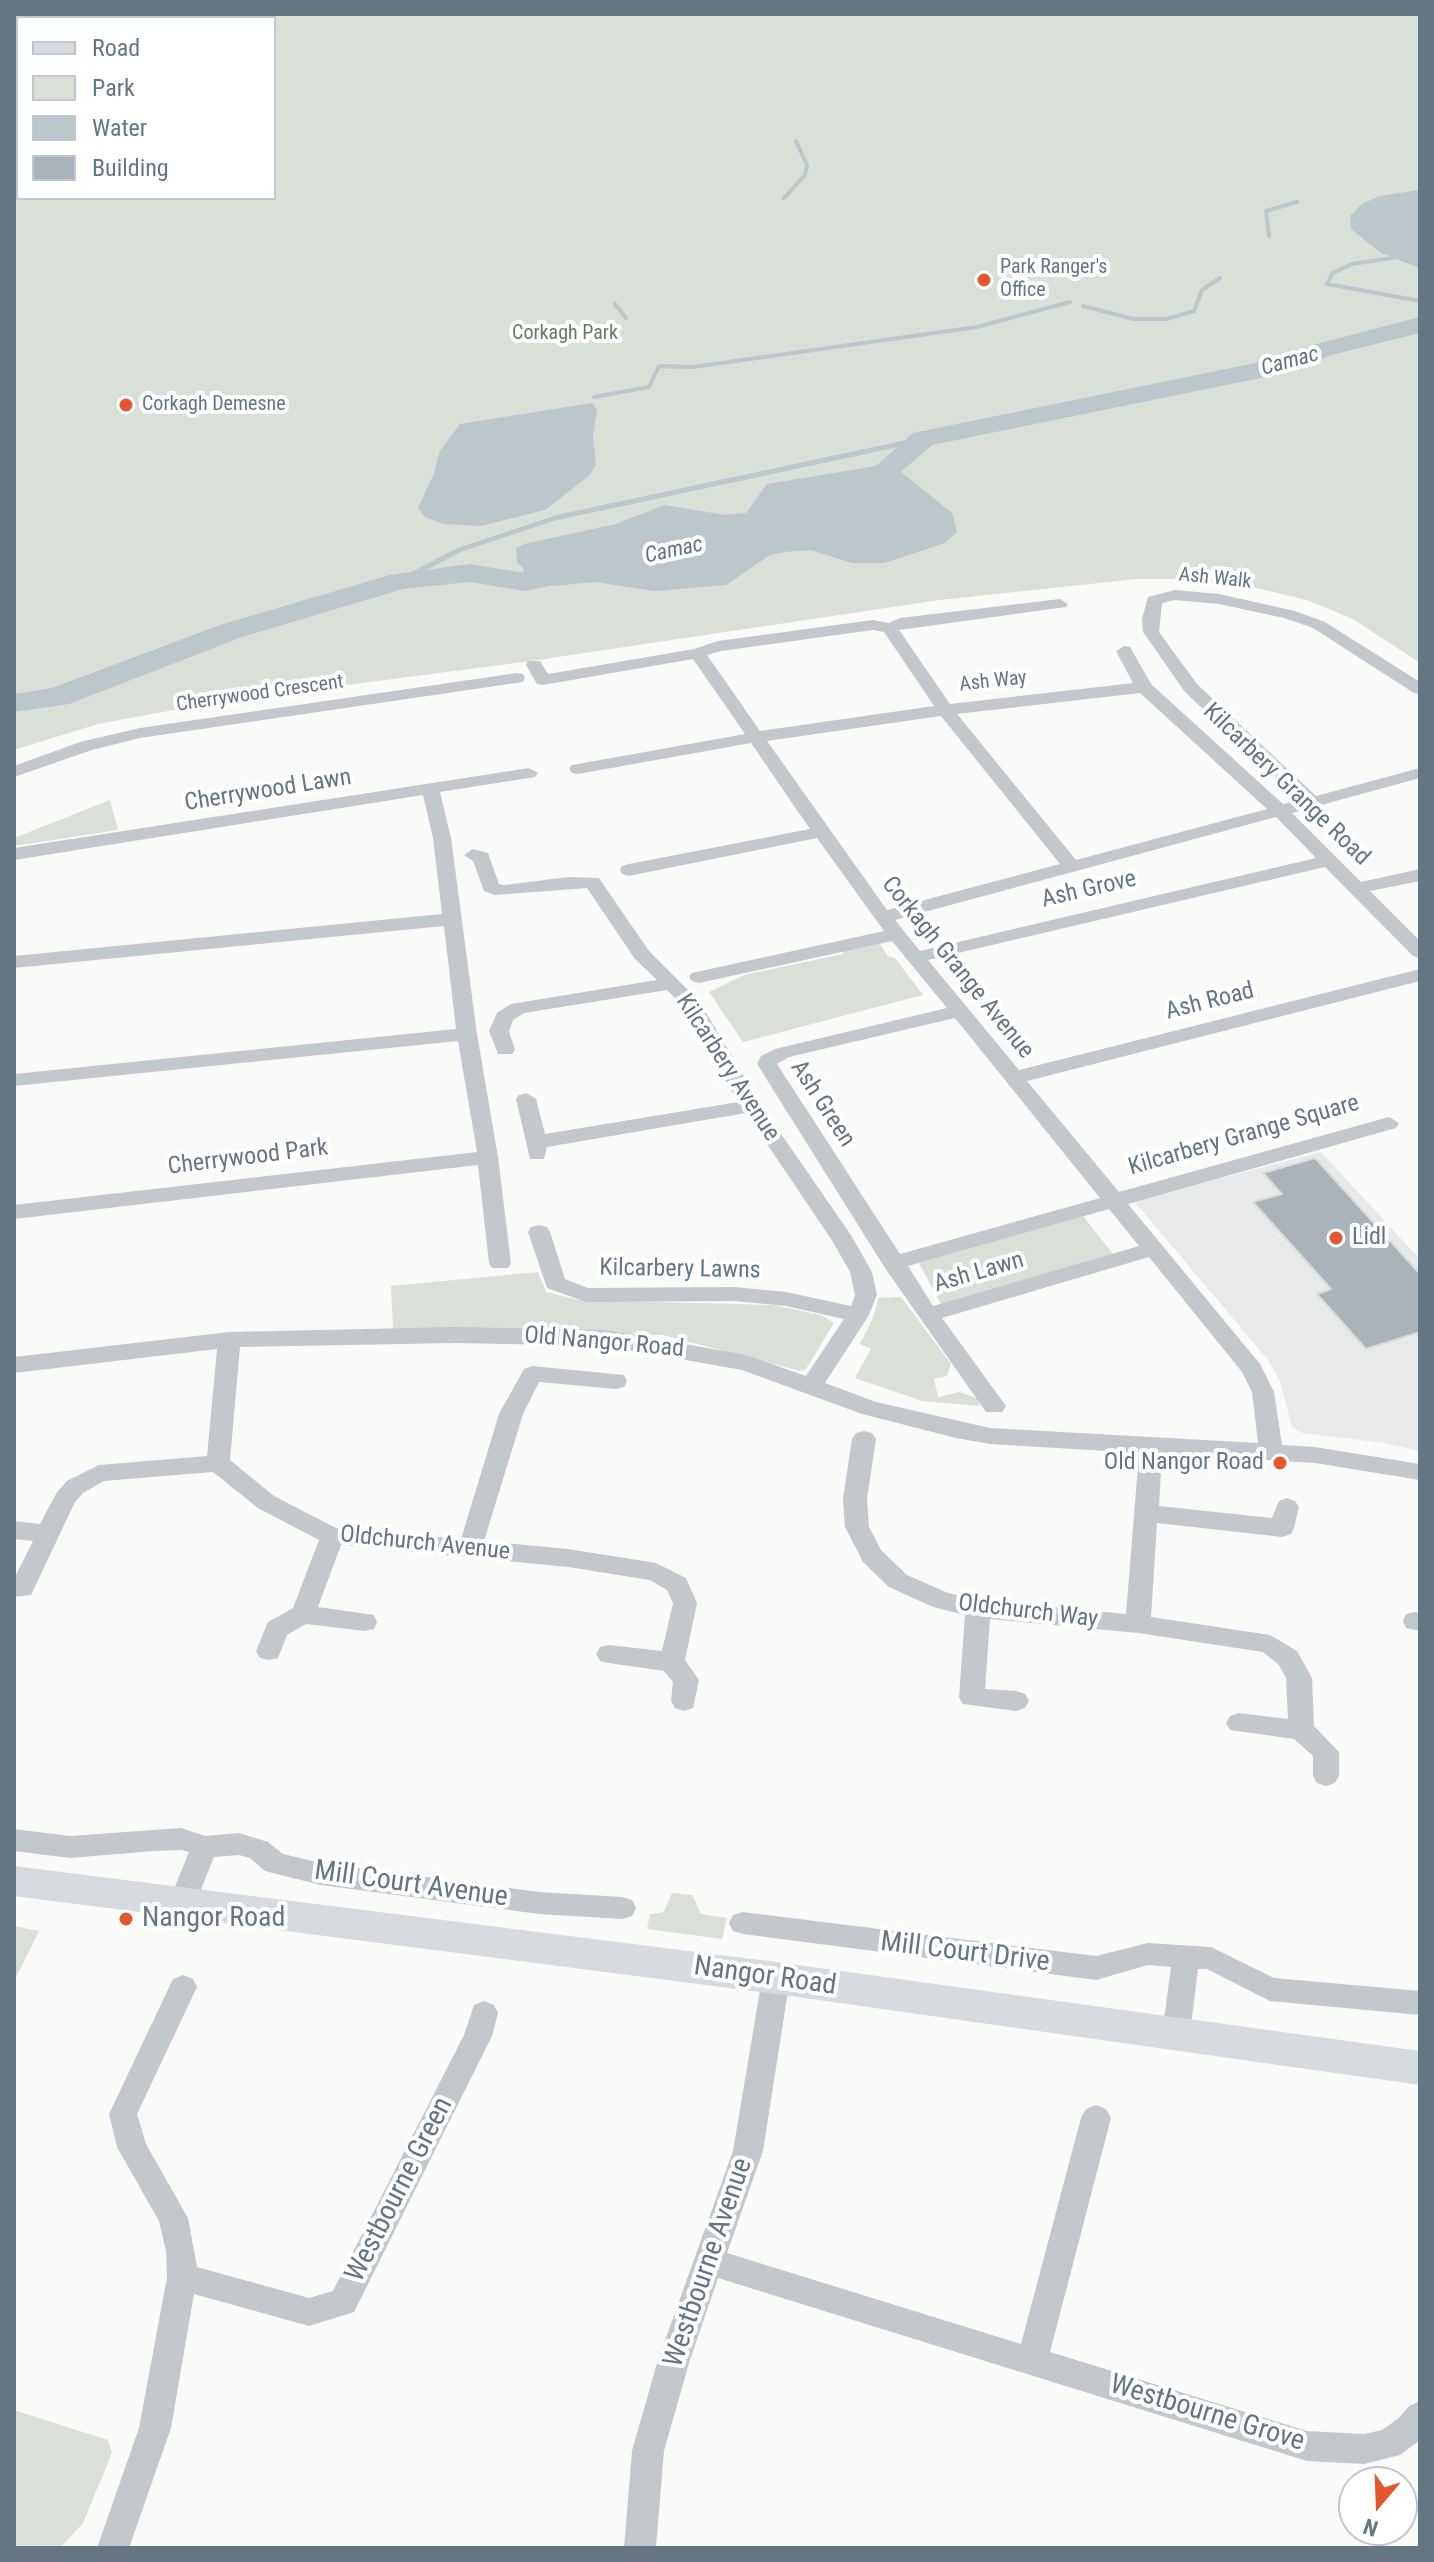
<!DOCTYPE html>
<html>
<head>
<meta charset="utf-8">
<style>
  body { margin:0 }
  #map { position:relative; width:1434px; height:2562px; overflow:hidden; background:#fafaf8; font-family:"Roboto Condensed",sans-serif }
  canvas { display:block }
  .frame { position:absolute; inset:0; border:16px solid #657683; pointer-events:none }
  .legend { position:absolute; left:16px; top:16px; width:260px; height:184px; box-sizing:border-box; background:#fff; border:2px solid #c1c8cd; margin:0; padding:10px 14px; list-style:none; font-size:24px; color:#657683 }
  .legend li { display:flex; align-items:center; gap:16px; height:40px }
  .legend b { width:40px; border:2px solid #c1c8cd }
  .north { position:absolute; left:1338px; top:2466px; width:80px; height:80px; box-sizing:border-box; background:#fff; border:2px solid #c1c8cd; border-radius:50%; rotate:199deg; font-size:22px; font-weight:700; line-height:32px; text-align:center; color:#657683 }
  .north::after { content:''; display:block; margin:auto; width:28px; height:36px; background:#e4572e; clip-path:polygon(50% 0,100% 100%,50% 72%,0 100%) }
</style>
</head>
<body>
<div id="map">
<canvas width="1434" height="2562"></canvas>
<div class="frame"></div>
<ul class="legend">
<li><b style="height:10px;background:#d6dbdf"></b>Road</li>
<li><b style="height:22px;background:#dadfd7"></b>Park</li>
<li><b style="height:22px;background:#bbc7cb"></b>Water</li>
<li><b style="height:22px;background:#aab3b9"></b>Building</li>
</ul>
<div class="north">N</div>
</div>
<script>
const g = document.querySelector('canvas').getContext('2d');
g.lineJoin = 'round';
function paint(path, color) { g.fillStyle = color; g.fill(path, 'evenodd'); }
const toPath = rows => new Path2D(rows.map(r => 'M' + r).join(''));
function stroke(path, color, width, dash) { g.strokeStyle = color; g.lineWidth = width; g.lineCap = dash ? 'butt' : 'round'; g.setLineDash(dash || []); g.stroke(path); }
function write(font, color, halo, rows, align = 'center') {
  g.font = font + ' "Roboto Condensed",sans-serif'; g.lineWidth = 8; g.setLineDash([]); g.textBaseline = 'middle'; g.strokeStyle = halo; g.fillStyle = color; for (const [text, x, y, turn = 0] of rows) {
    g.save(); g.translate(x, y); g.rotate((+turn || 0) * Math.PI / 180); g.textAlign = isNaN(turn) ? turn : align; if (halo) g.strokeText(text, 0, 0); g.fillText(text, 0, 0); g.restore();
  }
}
paint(toPath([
  [1321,1152,1420,1259,1420,1451,1385,1443,1302,1433,1292,1427,1280,1381,1268,1360,1134,1201]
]), '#e8e9e9');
paint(toPath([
  [159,14,1420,14,1420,663,1353,619,1307,600,1253,587,1193,579,1137,579,940,600,524,662,223,701,98,724,14,750,14,102,18,101,18,198,274,198,274,18,130,18],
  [110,800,118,830,14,846,14,838],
  [878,941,888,956,895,958,923,995,743,1042,709,992,744,975,843,954,841,950],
  [1083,1216,1113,1254,941,1304,919,1263],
  [538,1272,546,1292,579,1300,773,1305,821,1315,834,1323,806,1369,800,1371,663,1335,393,1329,391,1286],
  [901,1297,951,1364,947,1376,934,1379,938,1397,959,1392,977,1398,980,1406,922,1401,855,1378,871,1349,860,1344,874,1316,878,1298],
  [672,1893,692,1895,701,1914,727,1918,722,1939,647,1929,650,1914,664,1912],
  [14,1926,39,1931,14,1981],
  [14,2410,108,2440,112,2453,83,2523,60,2548,14,2548]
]), '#dadfd7');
paint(toPath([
  [1420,190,1420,268,1381,253,1351,229,1350,216,1362,204,1380,196],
  [592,403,597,410,593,437,596,464,590,475,545,510,481,526,444,524,425,517,418,508,433,476,440,451,460,424],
  [909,449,915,450,904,458,899,465,900,471,952,513,957,532,945,543,884,563,852,563,811,550,784,552,770,555,726,585,654,591,595,582,553,586,525,582,523,568,517,563,516,548,524,544,616,524,664,505,725,515,746,513,767,484,888,464]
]), '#bbc7cb');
stroke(toPath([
  [784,198,805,175,807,165,796,141],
  [1269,236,1266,211,1297,202],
  [1398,257,1352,264,1333,273,1327,284,1420,301],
  [615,304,626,318],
  [1083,306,1134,319,1167,319,1194,311,1202,290,1220,278],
  [594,397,649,387,659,366,693,367,977,327,1070,302]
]), '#bbc7cb', 4);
stroke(toPath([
  [400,581,459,550,555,518,923,439]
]), '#bbc7cb', 5);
paint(toPath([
  [1420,317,1420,333,1331,355,1280,374,932,445,880,490,870,492,860,490,856,484,913,433,1265,361,1313,345,1420,317],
  [576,563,586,566,591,572,586,578,525,591,469,582,403,589,242,637,69,704,14,712,14,694,52,688,220,625,390,575,469,564,525,573,576,563]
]), '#bbc7cb');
const building = toPath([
  [1315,1158,1420,1274,1420,1332,1366,1349,1317,1294,1331,1289,1253,1202,1282,1194,1263,1173,1315,1158]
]);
paint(building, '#aab3b9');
stroke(building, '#dcdcda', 2);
paint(toPath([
  [89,14,101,14,104,18,92,18,89,14],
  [14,39,18,39,18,45,14,45,14,39],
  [1175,590,1219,594,1295,611,1325,622,1420,682,1420,694,1414,693,1313,628,1284,618,1219,604,1175,600,1162,603,1159,632,1197,684,1316,796,1420,768,1420,778,1292,813,1361,882,1420,869,1420,881,1370,891,1420,941,1420,958,1413,956,1325,867,928,960,1019,1070,1420,969,1420,981,1027,1081,1119,1192,1389,1117,1399,1123,1396,1128,1128,1204,1260,1364,1274,1392,1282,1445,1315,1447,1420,1464,1420,1480,1315,1463,1162,1454,1159,1506,1272,1518,1279,1501,1287,1498,1295,1501,1299,1507,1294,1528,1291,1534,1282,1537,1157,1523,1151,1617,1270,1635,1297,1651,1312,1678,1314,1726,1339,1752,1339,1776,1335,1783,1326,1786,1317,1783,1313,1776,1313,1756,1294,1739,1230,1730,1226,1723,1230,1716,1239,1713,1288,1719,1286,1678,1279,1665,1263,1652,1138,1633,990,1619,985,1689,1016,1691,1025,1694,1029,1701,1025,1708,1016,1711,963,1704,959,1697,965,1615,933,1607,889,1587,863,1562,845,1527,843,1499,852,1439,856,1433,864,1431,872,1433,876,1439,867,1499,869,1527,881,1550,907,1575,948,1593,978,1600,1126,1614,1139,1453,990,1444,956,1438,862,1414,742,1370,606,1346,455,1343,240,1347,230,1460,274,1496,336,1528,461,1539,499,1414,524,1369,532,1366,624,1375,627,1381,624,1387,616,1389,539,1382,523,1414,484,1541,568,1549,656,1563,686,1578,697,1603,685,1660,699,1680,693,1708,684,1711,675,1708,671,1701,673,1682,664,1671,609,1663,600,1661,596,1654,600,1647,609,1645,662,1651,673,1603,667,1590,650,1580,568,1567,341,1545,318,1607,374,1615,377,1622,374,1629,365,1631,306,1624,287,1635,278,1658,269,1660,260,1658,256,1651,265,1629,268,1622,293,1608,319,1540,258,1508,213,1472,104,1481,83,1493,75,1502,31,1595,14,1597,14,1579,33,1541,14,1539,14,1521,40,1524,57,1492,67,1481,99,1465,207,1456,217,1349,14,1373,14,1357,229,1332,455,1327,606,1330,746,1355,806,1376,844,1319,786,1306,734,1301,586,1302,547,1288,528,1232,531,1227,539,1225,547,1227,550,1232,565,1279,588,1288,734,1287,786,1292,851,1306,855,1295,850,1272,833,1242,746,1113,547,1147,544,1159,530,1159,516,1099,519,1095,526,1093,536,1099,545,1134,738,1102,681,1004,667,990,524,1013,513,1020,509,1031,515,1050,512,1054,498,1054,489,1031,497,1013,511,1004,657,980,635,959,587,888,495,895,484,891,473,861,464,855,473,849,488,853,499,884,504,885,569,877,599,878,649,951,699,1001,761,1105,851,1235,872,1272,877,1295,869,1315,825,1383,876,1402,990,1428,1258,1443,1252,1392,1242,1372,1149,1257,942,1318,1006,1406,1002,1412,986,1412,885,1268,757,1064,761,1056,775,1049,947,1008,892,941,699,983,692,981,689,977,692,973,884,931,817,838,629,876,622,874,620,870,622,866,629,864,810,829,751,743,578,774,572,773,569,769,572,765,578,764,745,734,693,659,543,685,537,684,526,665,528,661,540,661,548,674,694,649,718,641,873,620,888,623,900,618,1060,599,1068,604,1066,607,899,630,950,704,1133,683,1116,651,1124,646,1130,647,1151,684,1283,804,1300,800,1185,692,1143,632,1142,619,1148,597,1175,590],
  [873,630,884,632,934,706,760,731,707,655,721,651,873,630],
  [1140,693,1267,809,1076,860,957,714,1140,693],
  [941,716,1060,864,887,910,767,741,941,716],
  [1276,817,1316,858,920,951,895,920,1276,817],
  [955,1018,1100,1198,900,1254,777,1064,789,1057,955,1018],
  [1109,1209,1139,1246,933,1306,908,1266,1109,1209],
  [517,673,523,674,525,678,523,682,140,738,92,750,14,777,14,766,80,742,140,728,517,673],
  [529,768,538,773,535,777,440,792,451,838,477,1034,498,1157,511,1263,508,1268,492,1268,489,1263,478,1165,14,1219,14,1205,477,1152,458,1041,14,1086,14,1074,456,1029,444,926,14,968,14,956,442,914,433,838,423,795,14,860,14,848,529,768],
  [1415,1612,1420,1613,1420,1631,1406,1628,1403,1621,1406,1614,1415,1612],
  [181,1828,205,1836,239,1833,268,1842,283,1854,321,1863,539,1892,622,1897,632,1900,636,1908,632,1916,622,1919,539,1914,321,1885,265,1871,250,1858,239,1855,214,1857,193,1909,183,1912,173,1909,169,1901,189,1852,181,1850,154,1851,70,1858,14,1851,14,1829,70,1836,181,1828],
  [743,1912,1096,1956,1148,1943,1211,1947,1274,1978,1420,1991,1420,2015,1270,2001,1207,1969,1198,1969,1190,2034,1186,2042,1176,2046,1166,2042,1162,2034,1171,1967,1148,1965,1096,1980,743,1934,733,1931,729,1923,733,1915,743,1912],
  [776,1966,786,1970,790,1978,763,2151,727,2253,1021,2344,1081,2118,1086,2109,1096,2105,1106,2109,1111,2118,1050,2352,1307,2431,1364,2434,1382,2430,1399,2418,1409,2406,1420,2401,1420,2440,1400,2455,1364,2464,1307,2461,718,2278,690,2360,664,2451,656,2548,624,2548,632,2451,658,2360,733,2151,762,1978,766,1970,776,1966],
  [183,1975,193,1979,197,1987,137,2114,146,2144,188,2218,197,2267,309,2298,333,2291,464,2035,474,2005,484,2001,494,2005,498,2013,492,2036,354,2312,309,2326,194,2294,171,2428,129,2548,97,2548,139,2428,167,2277,166,2251,159,2221,117,2147,109,2114,173,1979,183,1975]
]), '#c3c8cc');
paint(toPath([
  [14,1866,776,1962,1420,2051,1420,2085,776,1994,14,1896,14,1866]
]), '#d6dbdf');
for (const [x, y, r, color] of [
  [984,280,8,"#e4572e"],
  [126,405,8,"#e4572e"],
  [1336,1238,8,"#e4572e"],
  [1280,1463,8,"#e4572e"],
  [126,1919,8,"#e4572e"]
]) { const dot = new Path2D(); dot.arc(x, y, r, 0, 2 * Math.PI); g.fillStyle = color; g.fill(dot); stroke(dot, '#fff', 3); }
write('20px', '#657683', '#fff', [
  ["Park Ranger's",1000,268],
  ["Office",1000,291],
  ["Corkagh Demesne",142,405]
], 'left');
write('20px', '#687a64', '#fff', [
  ["Corkagh Park",565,334]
]);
write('20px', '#657683', '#fff', [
  ["Ash Walk",1215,579,6],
  ["Ash Way",993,682,-6],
  ["Cherrywood Crescent",260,694,-8]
]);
write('italic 22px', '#60757c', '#fff', [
  ["Camac",1290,362,-15],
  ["Camac",674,551,-12]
]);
write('24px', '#657683', '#fff', [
  ["Kilcarbery Grange Road",1286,785,44],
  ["Cherrywood Lawn",268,791,-9],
  ["Ash Grove",1089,890,-13],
  ["Corkagh Grange Avenue",957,968,51],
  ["Ash Road",1210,1002,-14],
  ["Kilcarbery Avenue",727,1068,57],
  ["Ash Green",822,1104,57],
  ["Kilcarbery Grange Square",1244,1136,-16],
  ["Cherrywood Park",248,1158,-7],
  ["Kilcarbery Lawns",680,1270,1],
  ["Ash Lawn",979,1273,-16],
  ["Old Nangor Road",604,1343,5],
  ["Oldchurch Avenue",425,1544,6],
  ["Oldchurch Way",1028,1612,7]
]);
write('24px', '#657683', '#fff', [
  ["Lidl",1352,1238],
  ["Old Nangor Road",1264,1463,"right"]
], 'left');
write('28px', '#657683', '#fff', [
  ["Mill Court Avenue",411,1885,8],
  ["Mill Court Drive",965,1953,7],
  ["Nangor Road",765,1977,8],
  ["Westbourne Green",400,2190,-63],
  ["Westbourne Avenue",709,2263,-71],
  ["Westbourne Grove",1207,2414,17]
]);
write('28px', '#657683', '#fff', [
  ["Nangor Road",142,1919]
], 'left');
</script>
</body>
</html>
